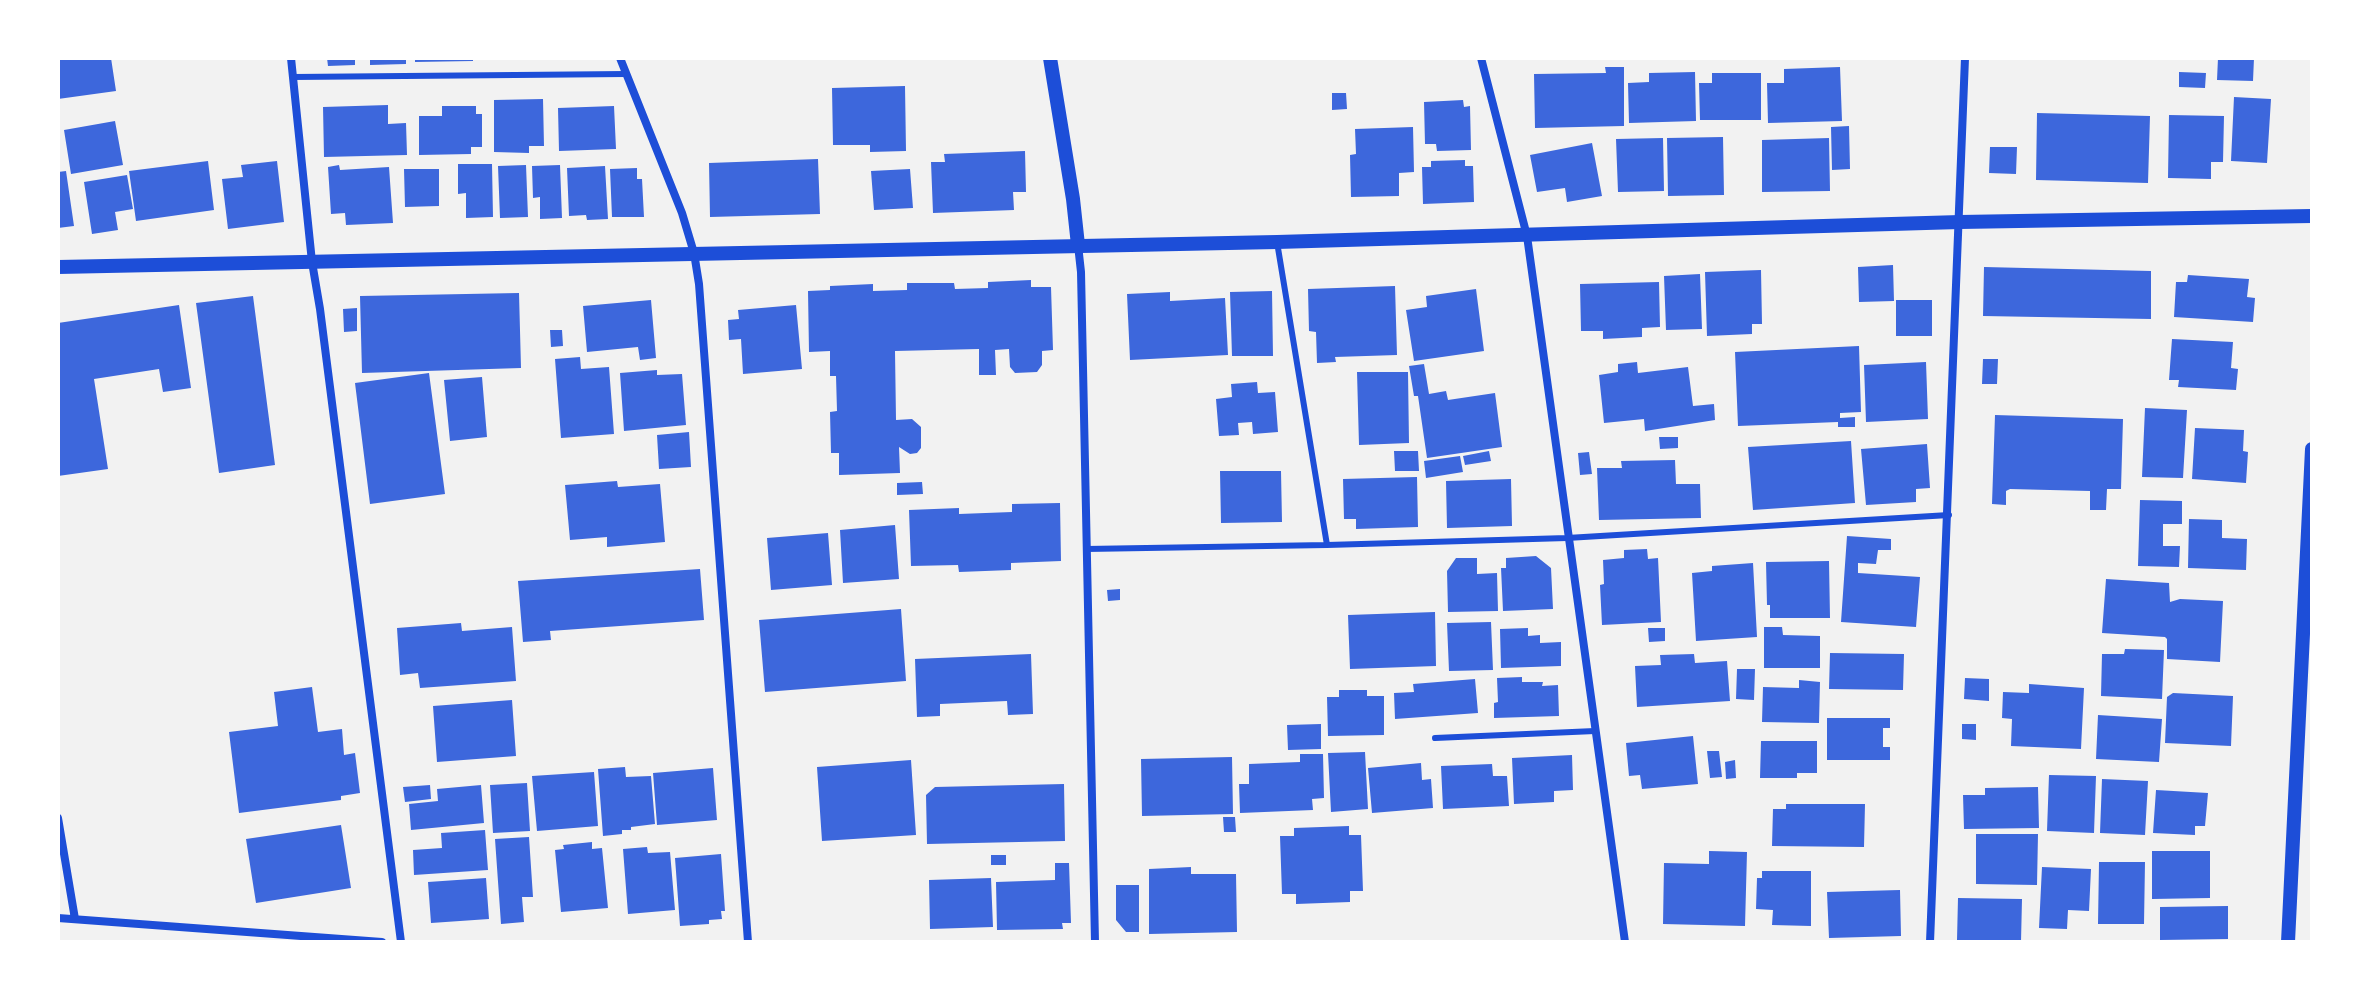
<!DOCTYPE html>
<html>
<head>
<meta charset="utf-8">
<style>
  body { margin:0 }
  #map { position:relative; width:2370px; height:1000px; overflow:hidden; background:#f2f2f2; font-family:Figtree,sans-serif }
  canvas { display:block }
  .frame { position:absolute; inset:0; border:60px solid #fff; pointer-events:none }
</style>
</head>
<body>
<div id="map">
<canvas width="2370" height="1000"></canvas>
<div class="frame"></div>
</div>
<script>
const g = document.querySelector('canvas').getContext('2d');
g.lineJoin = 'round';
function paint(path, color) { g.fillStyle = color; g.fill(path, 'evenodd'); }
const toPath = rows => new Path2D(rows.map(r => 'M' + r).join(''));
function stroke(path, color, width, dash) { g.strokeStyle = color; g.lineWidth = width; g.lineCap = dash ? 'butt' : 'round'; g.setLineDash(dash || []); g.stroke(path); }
paint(toPath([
  [58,58,111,58,116,91,58,99],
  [327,58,355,58,355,65,328,66],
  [370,58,406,58,406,64,370,65],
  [415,58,473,58,473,61,415,62],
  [2218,58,2254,58,2253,81,2217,80],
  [1605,67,1624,67,1624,126,1535,128,1534,74,1606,73],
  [1840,67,1842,121,1768,123,1767,83,1784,83,1784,69],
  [1695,72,1696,121,1629,123,1628,83,1649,82,1649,73],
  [2179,72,2206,73,2205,88,2179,87],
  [1712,73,1761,73,1761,120,1700,120,1699,83,1712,83],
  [905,86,906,151,870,152,870,145,833,145,832,88],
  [1332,93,1346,93,1347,109,1332,110],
  [2234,97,2271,99,2267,163,2231,161],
  [543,99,544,146,529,146,529,153,494,152,494,100],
  [1463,100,1464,107,1470,106,1471,150,1437,151,1436,144,1425,144,1424,102],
  [388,105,388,124,406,123,407,155,324,157,323,107],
  [442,106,476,106,476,114,482,114,482,147,471,147,471,154,419,155,419,116,442,116],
  [614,106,616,149,559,151,558,108],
  [2037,113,2150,116,2148,183,2036,180],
  [2169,115,2224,116,2223,162,2211,162,2211,179,2168,178],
  [115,121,123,165,71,174,64,130],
  [1849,126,1850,169,1832,170,1831,127],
  [1413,127,1414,172,1399,173,1399,196,1351,197,1350,155,1356,154,1355,129],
  [1723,137,1724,195,1668,196,1667,138],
  [1663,138,1664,191,1618,192,1616,139],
  [1829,138,1830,191,1762,192,1762,140],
  [1592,143,1602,196,1567,202,1565,188,1537,192,1530,155],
  [1990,147,2017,147,2016,174,1989,173],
  [1025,151,1026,192,1013,192,1014,210,933,213,931,162,945,162,944,154],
  [818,159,820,214,710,217,709,163],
  [1465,160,1465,166,1473,166,1474,202,1423,204,1422,167,1431,167,1431,161],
  [208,161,214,210,136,221,129,171],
  [277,161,284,222,228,229,222,179,243,177,241,165],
  [458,164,492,164,493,217,466,218,466,193,458,194],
  [339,165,340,170,389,167,393,223,346,225,345,213,331,214,328,167],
  [526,165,528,217,500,218,498,166],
  [560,165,562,218,540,219,540,197,533,198,532,166],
  [605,166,608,219,587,220,586,215,569,216,567,168],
  [637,168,637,179,642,179,644,217,612,217,610,169],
  [404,169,439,169,439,206,405,207],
  [910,169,913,208,874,210,871,171],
  [66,171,74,226,58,228,58,172],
  [127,175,133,209,115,212,118,230,92,234,84,182],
  [1893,265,1894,301,1859,302,1858,267],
  [1984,267,2151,271,2151,319,1983,316],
  [1761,270,1762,324,1752,324,1752,334,1707,336,1705,272],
  [1700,274,1702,329,1666,330,1664,276],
  [2188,275,2249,279,2247,297,2255,298,2253,322,2174,317,2176,282,2187,282],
  [1031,280,1031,287,1051,287,1053,350,1042,351,1042,365,1037,372,1015,373,1010,367,1009,349,995,350,996,375,979,375,979,349,895,351,896,420,912,419,921,427,921,448,917,453,910,454,899,447,900,473,839,475,839,453,831,453,830,412,837,411,836,376,830,376,830,351,809,352,808,291,830,290,830,286,873,284,873,291,907,290,907,283,954,283,955,289,988,288,988,282],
  [1659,282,1660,327,1642,328,1642,337,1603,339,1603,331,1581,331,1580,284],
  [1395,286,1397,355,1335,357,1336,362,1317,363,1316,332,1309,331,1308,289],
  [1476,289,1484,351,1414,361,1406,310,1427,307,1426,296],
  [1272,291,1273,356,1232,356,1230,292],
  [1170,292,1170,301,1225,298,1228,355,1130,360,1127,294],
  [519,293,521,368,362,373,360,296],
  [253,296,275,465,219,473,196,303],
  [651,300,656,358,640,360,638,347,587,352,583,306],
  [1896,300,1932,300,1932,336,1896,336],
  [179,305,191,388,163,392,159,369,94,379,108,469,58,476,58,323],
  [796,305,802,369,743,374,741,339,729,340,728,320,739,319,738,310],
  [357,308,357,331,344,332,343,309],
  [550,330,562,330,563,346,551,347],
  [2172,339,2233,342,2231,368,2238,369,2236,390,2178,387,2179,380,2169,380],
  [1859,346,1861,412,1840,413,1840,418,1855,417,1855,427,1838,427,1838,422,1738,426,1735,352],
  [580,357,581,369,609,367,614,434,561,438,555,359],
  [1983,359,1998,359,1997,384,1982,384],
  [1637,362,1638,373,1688,367,1693,406,1714,404,1715,420,1645,431,1644,419,1604,423,1599,375,1618,372,1618,364],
  [1926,362,1928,419,1866,422,1864,365],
  [1424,364,1429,394,1446,391,1448,400,1495,393,1502,447,1427,458,1418,396,1414,396,1409,366],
  [657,370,657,375,682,374,686,425,624,431,620,373],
  [1357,372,1408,372,1409,443,1359,445],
  [429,373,445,494,370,504,355,383],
  [482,377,487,437,450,441,444,380],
  [1257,382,1258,393,1275,392,1278,432,1253,434,1252,422,1238,423,1239,435,1219,436,1216,399,1232,397,1231,384],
  [2145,408,2187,410,2183,478,2142,477],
  [1995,415,2123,419,2121,489,2107,489,2106,510,2090,510,2090,491,2010,489,2006,491,2006,505,1992,504],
  [2195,428,2244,430,2243,451,2248,452,2246,483,2192,479],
  [689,432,691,467,659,469,657,435],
  [1659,437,1678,437,1678,448,1660,449],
  [1851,441,1855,503,1753,510,1748,447],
  [1927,444,1930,488,1916,489,1916,502,1866,505,1861,449],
  [1394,451,1418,451,1419,471,1395,471],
  [1489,451,1491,461,1465,465,1463,456],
  [1589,452,1592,474,1580,475,1578,453],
  [1460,456,1463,472,1426,478,1424,461],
  [1675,460,1676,484,1700,484,1701,518,1599,520,1597,468,1622,468,1621,461],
  [1220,471,1281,471,1282,522,1221,523],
  [1417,477,1418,527,1356,529,1356,519,1344,519,1343,479],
  [1511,479,1512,526,1447,528,1446,481],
  [617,481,618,487,660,484,665,542,607,547,607,537,570,540,565,485],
  [922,482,923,494,897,495,897,483],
  [2140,500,2182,501,2182,524,2163,524,2163,546,2180,546,2179,567,2138,566],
  [1060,503,1061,561,1011,563,1011,570,959,572,958,565,911,566,909,510,959,508,959,514,1012,512,1012,504],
  [2189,519,2222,520,2222,538,2247,539,2246,570,2188,568],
  [895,525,899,579,843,583,840,530],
  [828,533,832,585,771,590,767,538],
  [1847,536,1891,539,1891,550,1878,550,1876,564,1858,563,1858,573,1920,577,1916,627,1841,622],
  [1647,549,1648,559,1658,558,1661,622,1602,625,1600,585,1604,584,1603,560,1624,558,1624,550],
  [1536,556,1551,568,1553,609,1503,611,1501,568,1506,568,1506,558],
  [1456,558,1477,558,1477,574,1497,573,1498,611,1448,612,1447,571],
  [1829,561,1830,618,1770,618,1770,605,1767,605,1766,562],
  [1753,563,1757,637,1696,641,1692,573,1712,571,1712,566],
  [700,569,704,620,550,631,551,640,523,642,518,581],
  [2106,579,2169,583,2170,602,2180,599,2223,601,2220,662,2167,659,2167,639,2165,637,2102,633],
  [1120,589,1120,600,1108,601,1107,590],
  [901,609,906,681,765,692,759,620],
  [1435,612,1436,666,1350,669,1348,615],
  [1491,622,1493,670,1449,671,1447,623],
  [461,623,462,631,512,627,516,681,420,688,418,673,400,675,397,628],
  [1764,627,1782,627,1783,635,1820,636,1820,668,1764,668],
  [1528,628,1528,636,1540,635,1540,643,1561,642,1561,666,1501,668,1500,629],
  [1648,628,1665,628,1665,641,1649,642],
  [2125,649,2164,650,2162,699,2101,696,2102,654,2124,654],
  [1830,653,1904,654,1903,690,1829,689],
  [1031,654,1033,714,1008,715,1007,701,940,704,940,716,917,717,915,659],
  [1694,654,1695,663,1727,661,1730,701,1637,707,1635,666,1661,665,1660,655],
  [1737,669,1755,669,1754,700,1736,699],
  [1522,677,1522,682,1543,682,1542,686,1558,685,1559,716,1494,718,1494,703,1498,702,1497,678],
  [1965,678,1989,679,1989,701,1964,699],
  [1475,679,1478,713,1395,719,1394,693,1414,692,1413,684],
  [1799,680,1820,682,1819,723,1762,722,1763,687,1799,688],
  [2029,684,2084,688,2081,749,2011,746,2012,719,2002,718,2003,692,2029,693],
  [312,687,318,732,342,729,344,755,355,753,360,793,341,796,341,800,239,813,229,732,278,726,274,692],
  [1339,690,1367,690,1367,696,1384,696,1384,735,1328,736,1327,697,1339,697],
  [2173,693,2233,696,2231,746,2165,743,2167,697],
  [512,700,516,756,437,762,433,706],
  [2098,715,2162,719,2159,762,2096,759],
  [1827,718,1890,718,1890,728,1883,728,1883,747,1890,747,1890,760,1827,760],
  [1321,724,1321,749,1288,750,1287,725],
  [1962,724,1976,724,1976,740,1962,739],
  [1693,736,1698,784,1642,789,1640,775,1629,776,1626,743],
  [1761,741,1817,741,1817,773,1797,773,1797,778,1760,778],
  [1707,751,1719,751,1722,777,1710,778],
  [1365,752,1368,809,1331,812,1328,753],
  [1300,754,1323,754,1324,798,1312,799,1313,810,1240,813,1239,784,1249,784,1249,764,1300,762],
  [1572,755,1573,790,1554,791,1554,802,1514,804,1512,758],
  [1232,757,1233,814,1142,816,1141,759],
  [911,760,916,835,822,841,817,767],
  [1735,760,1736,778,1726,779,1725,762],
  [1421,763,1422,780,1431,779,1433,808,1372,813,1368,768],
  [1492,764,1493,776,1507,776,1509,806,1443,809,1441,766],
  [625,767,626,777,651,776,655,824,631,827,631,830,622,830,622,834,603,836,598,769],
  [713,768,717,820,657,825,653,773],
  [594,772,598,826,537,831,532,776],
  [2049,775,2096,776,2094,833,2047,831],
  [2102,779,2148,781,2145,835,2100,833],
  [527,783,530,831,493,833,490,785],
  [1064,784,1065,841,927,844,926,795,935,787],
  [430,785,431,799,405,802,403,787],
  [481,785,484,823,411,830,409,804,438,801,437,789],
  [2038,787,2039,828,1964,829,1963,795,1985,795,1985,788],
  [2156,790,2208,793,2205,826,2195,826,2195,835,2153,833],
  [1786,804,1865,804,1864,847,1772,846,1773,809,1786,809],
  [1223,817,1235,817,1236,832,1224,832],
  [341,825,351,888,256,903,246,839],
  [1349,826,1349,835,1361,835,1363,891,1350,891,1350,902,1296,904,1296,894,1282,894,1280,836,1294,836,1294,828],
  [485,830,488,870,414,875,413,850,442,848,441,833],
  [1976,834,2038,834,2037,885,1976,884],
  [529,837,533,897,522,897,524,922,501,924,495,839],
  [592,842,592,849,602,848,608,908,561,912,555,850,564,849,563,845],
  [647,847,648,853,670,852,675,910,628,914,623,849],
  [1709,851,1747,852,1745,926,1663,924,1664,863,1709,864],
  [2152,851,2210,851,2210,898,2152,899],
  [721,854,725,911,721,911,722,919,709,920,709,924,680,926,675,858],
  [991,855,1006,855,1006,865,991,865],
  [2099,862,2145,862,2144,924,2098,924],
  [1055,863,1069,863,1071,923,1062,923,1063,929,997,930,996,882,1055,880],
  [1191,867,1191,874,1236,874,1237,932,1149,934,1149,869],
  [2042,867,2091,869,2089,911,2068,910,2067,929,2039,928],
  [1762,871,1811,871,1811,926,1772,925,1773,910,1756,909,1757,878,1762,878],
  [486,878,489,919,431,923,428,882],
  [991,878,993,927,930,929,929,880],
  [1116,885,1139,885,1139,932,1126,932,1116,920],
  [1900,890,1901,936,1829,938,1827,892],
  [1958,898,2022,899,2021,942,1957,940],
  [2228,906,2228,939,2160,940,2160,907]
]), '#3d67dc');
stroke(toPath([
  [293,77,626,74],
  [1277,242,1327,545],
  [1086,549,1327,545,1567,538,1949,515],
  [1435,738,1595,731]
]), '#1d4ed8', 6);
stroke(toPath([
  [291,58,312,262,320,309,401,942],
  [620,58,682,213,694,253,699,284,748,942],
  [1481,58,1527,236,1625,942],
  [1078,245,1081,272,1095,942],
  [58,818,75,919],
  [58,918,382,942],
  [1930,942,1965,58]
]), '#1d4ed8', 8);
stroke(toPath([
  [1050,58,1073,199,1078,245],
  [58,267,1277,242,1960,222,2312,216],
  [2288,942,2312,449]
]), '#1d4ed8', 14);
</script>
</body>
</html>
